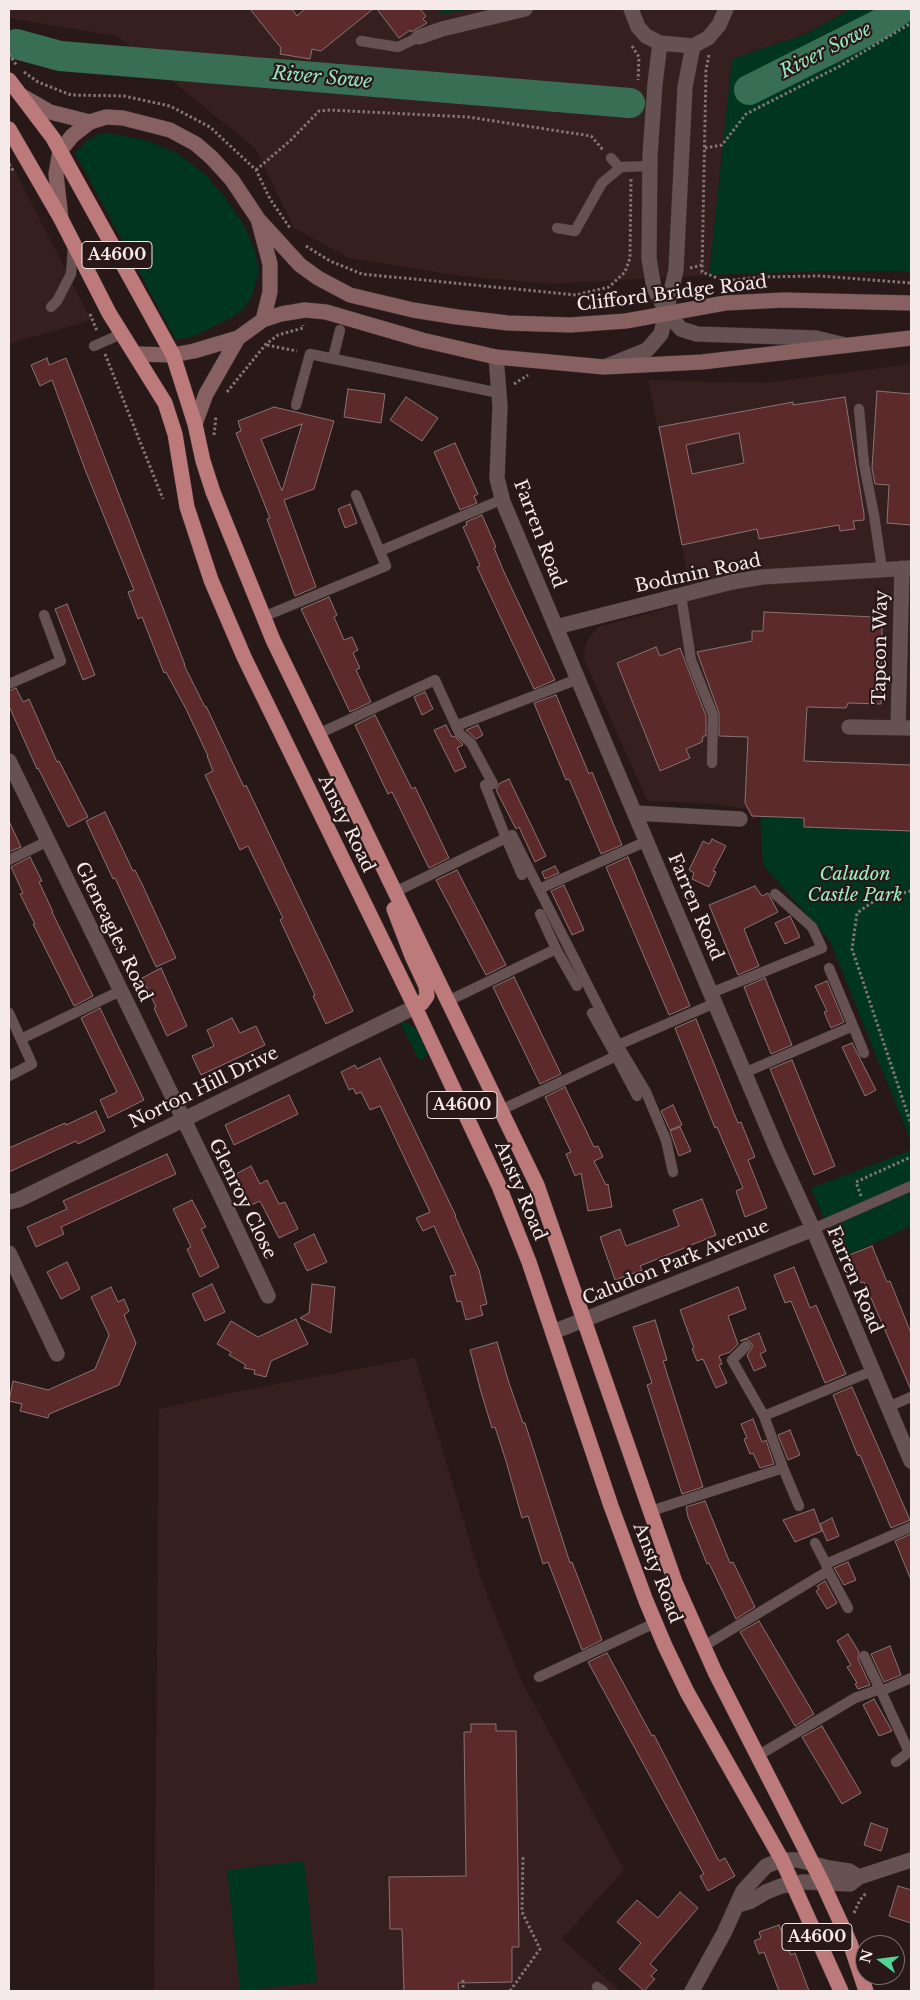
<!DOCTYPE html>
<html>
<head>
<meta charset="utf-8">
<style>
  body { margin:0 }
  #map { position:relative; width:920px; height:2000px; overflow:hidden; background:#291818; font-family:"Libre Baskerville",serif }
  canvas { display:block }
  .frame { position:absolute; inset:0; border:10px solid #f6e9e9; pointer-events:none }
  .north { position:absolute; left:855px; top:1935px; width:50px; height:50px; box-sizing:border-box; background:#291818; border:1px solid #7b6c6c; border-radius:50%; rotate:285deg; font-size:14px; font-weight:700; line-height:20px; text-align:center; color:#f6e9e9 }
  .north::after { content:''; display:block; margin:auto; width:18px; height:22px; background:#53d396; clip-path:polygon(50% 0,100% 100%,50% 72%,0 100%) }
</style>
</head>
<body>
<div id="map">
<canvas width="920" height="2000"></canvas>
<div class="frame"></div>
<div class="north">N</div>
</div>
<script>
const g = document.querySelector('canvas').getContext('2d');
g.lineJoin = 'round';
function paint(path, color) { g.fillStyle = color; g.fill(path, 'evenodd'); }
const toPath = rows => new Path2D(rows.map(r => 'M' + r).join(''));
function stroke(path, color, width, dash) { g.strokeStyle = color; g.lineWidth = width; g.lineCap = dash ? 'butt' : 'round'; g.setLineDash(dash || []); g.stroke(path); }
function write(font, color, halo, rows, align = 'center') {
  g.font = font + ' "Libre Baskerville",serif'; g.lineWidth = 4.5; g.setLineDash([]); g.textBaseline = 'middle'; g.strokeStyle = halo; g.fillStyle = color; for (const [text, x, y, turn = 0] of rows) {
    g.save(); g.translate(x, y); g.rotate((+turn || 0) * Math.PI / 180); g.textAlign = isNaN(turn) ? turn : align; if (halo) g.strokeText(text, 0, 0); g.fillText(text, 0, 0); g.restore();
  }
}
paint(toPath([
  [9,9,851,9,806,34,732,59,709,275,554,284,461,276,349,258,294,228,255,148,117,36,9,18],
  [9,159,91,320,9,344],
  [911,364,911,831,804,827,760,816,752,819,747,809,711,804,650,801,646,798,584,659,585,646,590,636,598,627,693,601,648,380,765,383],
  [415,1358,481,1579,522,1682,624,1870,562,1939,620,1991,154,1991,159,1409,230,1393]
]), '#361f1f');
paint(toPath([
  [445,9,475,9,436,15],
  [851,9,911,9,911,271,821,271,709,275,732,59,806,34],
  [110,133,148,141,177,153,205,174,224,196,244,225,254,248,259,270,252,296,244,309,232,317,194,336,176,340,75,153,89,139,100,134],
  [760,816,802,818,804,827,911,831,911,1142,830,941,763,865],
  [399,1021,407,1023,416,1029,428,1055,419,1060],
  [911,1150,911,1226,841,1258,811,1188],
  [304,1861,317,1982,240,1991,227,1870]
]), '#00361f');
stroke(toPath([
  [16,44,60,56,630,103],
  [749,90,880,24,901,9]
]), '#386f53', 30);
const building = toPath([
  [250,9,292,9,297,16,305,9,373,9,321,51,312,49,310,59,280,54,281,48,250,9],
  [377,9,420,9,426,16,423,19,427,23,411,32,410,30,399,38,377,9],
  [47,358,49,365,66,358,185,665,184,665,205,707,206,706,244,787,246,785,353,1011,326,1024,313,996,315,995,280,920,283,918,248,846,240,850,205,775,213,771,207,756,208,756,186,709,166,672,164,673,142,617,138,619,128,592,134,590,86,472,52,380,40,386,31,365,47,358],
  [348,389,385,394,381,423,344,417,348,389],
  [877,391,911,394,911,525,887,523,889,485,875,484,872,468,877,391],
  [406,397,438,418,422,441,390,420,406,397],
  [845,397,864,514,864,520,853,521,855,529,840,531,839,525,759,539,757,529,682,545,659,427,793,402,793,405,845,397],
  [739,433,744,463,692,474,686,445,739,433],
  [274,407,334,421,314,489,284,500,316,587,295,596,267,519,270,518,236,433,241,431,238,421,274,407],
  [302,424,282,491,261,439,302,424],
  [455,443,478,494,474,496,477,503,460,510,434,452,455,443],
  [350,504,357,523,345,528,338,509,350,504],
  [482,515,496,547,494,548,504,572,555,680,534,689,477,567,480,566,463,527,467,525,466,522,482,515],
  [329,597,337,615,334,617,344,640,352,637,358,650,353,653,360,668,356,670,371,702,350,712,301,609,329,597],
  [67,604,95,675,83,680,55,609,67,604],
  [764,612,875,617,875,626,882,626,881,704,848,703,846,708,807,707,804,761,911,765,911,831,804,827,804,818,752,816,745,803,748,737,719,736,719,713,697,652,752,641,752,631,763,631,764,612],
  [656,647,660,656,680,648,706,716,706,736,703,736,702,742,686,749,690,758,660,771,617,663,656,647],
  [16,688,23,702,29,699,57,762,59,761,88,817,68,827,38,768,37,769,9,706,9,691,16,688],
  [425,692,433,709,422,715,414,697,425,692],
  [556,695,589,774,592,772,622,845,601,854,569,779,566,780,534,703,556,695],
  [375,715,412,789,415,787,449,858,429,868,392,792,388,794,355,725,375,715],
  [446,725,452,737,454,736,463,745,457,748,466,767,455,772,434,730,446,725],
  [478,725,483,735,476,739,466,730,478,725],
  [509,779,546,856,535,862,519,827,516,829,496,790,500,783,509,779],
  [105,812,133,871,135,870,142,884,176,958,156,967,122,893,115,878,113,879,86,821,105,812],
  [9,821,21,847,9,852,9,821],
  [712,839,726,846,713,871,716,872,709,887,692,879,694,873,689,870,703,841,709,844,712,839],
  [30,857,42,881,39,882,53,912,52,912,93,996,74,1006,33,924,35,924,20,894,23,893,11,867,30,857],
  [628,857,690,1006,669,1015,606,867,628,857],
  [555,866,559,873,545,879,542,872,555,866],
  [457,870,506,965,486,975,436,880,457,870],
  [564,885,584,930,572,935,551,891,564,885],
  [755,886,762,896,768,893,778,912,744,929,759,966,738,975,709,905,755,886],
  [790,916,800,937,785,944,775,923,790,916],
  [161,968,187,1026,167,1036,154,1008,156,1007,142,978,161,968],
  [514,977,561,1074,540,1084,493,987,514,977],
  [765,978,792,1045,771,1054,744,987,765,978],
  [827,981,844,1022,831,1028,824,1012,827,1011,815,986,827,981],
  [100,1008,144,1100,108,1118,100,1100,117,1092,81,1018,100,1008],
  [232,1018,240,1033,256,1026,265,1045,201,1075,192,1056,214,1046,207,1030,232,1018],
  [696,1019,731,1106,738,1123,741,1122,755,1157,748,1160,767,1208,745,1217,736,1191,743,1188,717,1127,715,1128,675,1028,696,1019],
  [852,1043,876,1090,865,1096,842,1047,852,1043],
  [380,1058,456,1216,455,1216,479,1270,487,1304,480,1306,483,1315,466,1320,461,1301,457,1302,450,1276,456,1275,434,1226,423,1231,416,1218,430,1212,380,1106,370,1110,361,1092,356,1094,353,1088,349,1090,341,1072,355,1065,357,1069,380,1058],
  [792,1060,835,1166,814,1175,770,1069,792,1060],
  [565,1087,594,1147,598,1146,603,1157,594,1161,606,1185,608,1184,612,1207,588,1211,581,1173,575,1176,566,1154,571,1152,545,1097,565,1087],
  [289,1095,298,1114,234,1145,225,1125,289,1095],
  [673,1105,682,1125,670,1130,661,1111,673,1105],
  [96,1111,105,1131,78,1144,76,1141,9,1172,9,1148,65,1123,66,1125,96,1111],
  [680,1127,691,1151,679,1156,670,1131,680,1127],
  [167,1154,176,1174,61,1227,64,1234,36,1247,27,1227,67,1209,63,1201,167,1154],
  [251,1166,260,1184,267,1180,279,1204,285,1202,298,1229,279,1238,260,1201,249,1206,234,1175,251,1166],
  [702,1199,716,1235,640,1266,642,1270,615,1280,600,1237,620,1229,626,1246,679,1226,673,1210,702,1199],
  [192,1200,206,1227,201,1229,219,1267,200,1277,187,1249,191,1247,173,1209,192,1200],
  [314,1234,327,1262,307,1271,294,1244,314,1234],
  [872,1246,887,1282,890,1281,911,1333,911,1390,864,1282,861,1283,849,1255,872,1246],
  [67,1262,80,1289,61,1299,47,1272,67,1262],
  [794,1267,810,1308,816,1305,846,1374,825,1383,791,1301,785,1303,774,1275,794,1267],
  [212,1284,225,1312,205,1321,192,1294,212,1284],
  [312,1284,335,1287,331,1333,300,1318,309,1313,312,1284],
  [111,1287,118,1302,124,1299,129,1311,124,1315,136,1343,119,1385,49,1414,48,1418,20,1411,22,1404,9,1401,13,1381,48,1390,95,1369,109,1335,91,1297,111,1287],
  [738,1287,746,1309,728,1316,738,1344,730,1352,719,1356,722,1364,719,1365,727,1383,716,1388,703,1359,697,1361,692,1349,694,1348,680,1310,738,1287],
  [296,1319,308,1344,271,1361,266,1377,254,1374,255,1370,244,1368,246,1365,229,1355,231,1352,217,1344,231,1321,258,1337,296,1319],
  [655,1320,667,1360,663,1361,703,1487,682,1494,647,1385,652,1383,633,1327,655,1320],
  [759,1333,766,1351,760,1354,766,1366,754,1371,747,1355,752,1348,752,1344,747,1339,740,1341,759,1333],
  [497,1342,509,1383,523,1423,525,1423,570,1563,572,1562,602,1640,582,1650,548,1562,543,1564,528,1516,522,1518,506,1461,495,1427,492,1428,481,1392,470,1350,497,1342],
  [852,1387,910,1520,891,1528,860,1455,858,1456,833,1395,852,1387],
  [753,1419,762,1442,766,1440,774,1464,760,1468,753,1453,750,1454,744,1439,747,1438,741,1424,753,1419],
  [790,1430,800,1455,788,1460,778,1435,790,1430],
  [705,1501,730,1563,733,1562,755,1607,736,1619,709,1563,707,1564,688,1517,686,1507,705,1501],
  [814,1509,822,1531,795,1542,783,1520,814,1509],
  [832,1518,839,1536,827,1541,820,1524,832,1518],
  [911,1534,911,1580,895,1541,911,1534],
  [848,1562,856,1580,844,1585,834,1568,848,1562],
  [825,1581,837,1603,827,1609,816,1591,819,1589,817,1586,825,1581],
  [759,1621,814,1714,795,1726,740,1632,759,1621],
  [848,1634,859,1652,858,1659,870,1685,858,1689,855,1684,857,1683,847,1667,851,1665,837,1641,848,1634],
  [890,1646,901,1675,884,1682,871,1654,890,1646],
  [607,1653,652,1736,654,1735,719,1861,725,1858,735,1876,708,1891,700,1876,704,1874,688,1846,588,1662,607,1653],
  [874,1699,892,1731,879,1736,863,1705,874,1699],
  [471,1724,496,1724,496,1731,516,1731,519,1947,512,1947,512,1982,458,1983,459,1991,404,1991,402,1929,390,1929,389,1877,466,1876,464,1732,471,1732,471,1724],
  [822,1726,861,1793,842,1804,802,1737,822,1726],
  [871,1823,888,1829,881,1851,864,1845,871,1823],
  [898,1886,911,1890,911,1923,889,1916,898,1886],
  [680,1892,698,1908,650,1964,657,1970,651,1976,655,1979,644,1991,619,1969,641,1943,617,1922,637,1900,658,1918,680,1892],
  [779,1925,791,1955,795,1953,809,1991,779,1991,764,1952,759,1954,754,1941,761,1938,759,1932,779,1925]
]);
paint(building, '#5d2a2c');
stroke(building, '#897372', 1);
const service = toPath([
  [361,41,398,47,419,37],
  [611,158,620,168],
  [557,228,575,231,602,183,621,167,650,166],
  [51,307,57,301,71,274,73,247],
  [94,346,121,334],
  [333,358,340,330],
  [296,405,310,354,499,393],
  [859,409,864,464,874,515,882,569],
  [380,551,503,499],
  [681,595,691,660,713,715,712,763],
  [263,617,386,566,356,495],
  [9,684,61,661,44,615],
  [318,734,435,680,456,726],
  [493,784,471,743,460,734,456,726,578,679],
  [485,785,506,838],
  [512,835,539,889,647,841],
  [9,860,48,841],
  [539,889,618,1045,715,1003],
  [395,892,506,838,522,875],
  [540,914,556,949],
  [711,993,822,948,812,927,775,894],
  [448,1001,556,949,577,986],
  [9,1013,32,1064,9,1076],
  [853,1026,864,1053],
  [21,1039,120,991],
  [618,1045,646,1092,666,1140,673,1172],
  [616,1056,637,1096],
  [744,1073,853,1026,829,968],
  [501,1110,616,1056,592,1013],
  [813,1229,911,1186],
  [746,1346,732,1360,764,1416,872,1371],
  [888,1407,911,1397],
  [783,1468,799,1506],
  [651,1511,783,1468,764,1416],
  [815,1543,826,1564],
  [828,1571,826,1564,911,1527],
  [704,1646,828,1571,848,1608],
  [864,1656,880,1689],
  [539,1677,655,1623],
  [881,1691,911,1678],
  [759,1755,855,1698,880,1689,909,1752,896,1762],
  [597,1987,603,1991]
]);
const minor = toPath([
  [631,9,638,27,646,36,660,43,693,46,708,38,719,25,726,9],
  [419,37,442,29,525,9],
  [660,43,655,84,650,155,649,259,654,288,667,313,681,329,697,334,816,338,845,345],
  [496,357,500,406,497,478,503,502,777,1150,813,1229,911,1461],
  [607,366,647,350,661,334,676,270,685,87,693,46],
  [556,627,732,582,762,577,911,568],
  [849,727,911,728],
  [898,728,902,568],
  [9,761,220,1194,268,1296],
  [636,813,740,819],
  [9,1202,18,1200,415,1007],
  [9,1253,57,1354],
  [553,1332,813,1229],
  [738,1905,751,1901,766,1892,781,1886,804,1882,850,1884,859,1877,911,1860],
  [692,1991,724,1933,743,1891,766,1866,782,1860,798,1860,829,1868,849,1871,859,1877]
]);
const secondary = toPath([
  [22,96,50,112,90,122],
  [61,219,56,174,60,151,72,136,90,122,106,117,123,118,170,130,196,144,212,158,232,180,258,219,270,264,270,292,263,320],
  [258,219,300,265,318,278,350,295,413,310,457,317,508,323,570,325,626,321,725,303,784,300,911,303],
  [135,354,173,355,194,351,238,338,263,320,281,314,305,310,326,312,422,340,496,357,604,367,702,362,911,338],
  [195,424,206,394,238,338]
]);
const trunk = toPath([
  [9,80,53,138,173,355,195,424,203,461,213,492,273,640,537,1185,675,1582,715,1672,823,1884,850,1943,866,1991],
  [9,129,61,219,109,313,165,403,175,434,187,507,211,580,244,657,415,1007,499,1186,529,1262,611,1506,646,1601,665,1646,687,1692,782,1860,841,1991],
  [394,909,412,956,426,986,427,996,422,1003,415,1007]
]);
stroke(service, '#3f3232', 11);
stroke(minor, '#3f3232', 16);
stroke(secondary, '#3f3232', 16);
stroke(trunk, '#3f3232', 16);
stroke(toPath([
  [632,46,639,57,638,80],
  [9,54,17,66],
  [709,55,706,70,702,272,725,281,759,277,820,276,911,283],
  [24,72,38,82,71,95,124,96,170,106,210,127,256,170,270,199,290,228],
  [705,148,722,145,746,114,840,66,911,23],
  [9,164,14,172],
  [256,170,291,140,319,111,330,110,468,117,591,136,604,151],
  [306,246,330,261,362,274,576,295,609,287,625,272,630,258,631,178],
  [690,268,702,265],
  [90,314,97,331],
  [267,345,297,351],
  [105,354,163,499],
  [514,384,528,375],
  [227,392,266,344,278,335,303,328,303,325],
  [214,435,216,416],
  [911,891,877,899,857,913,852,949,911,1124],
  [861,1196,856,1182,911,1157],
  [854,1913,860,1900,866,1893],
  [463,1980,463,1991],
  [510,1991,540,1949,522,1912,523,1856]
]), '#847575', 3, [2.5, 2.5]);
stroke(service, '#665252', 10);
stroke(minor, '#665252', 15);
stroke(secondary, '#876161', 15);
stroke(trunk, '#bd7a7b', 15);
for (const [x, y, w] of [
  [117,255,70],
  [462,1105,70],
  [817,1937,70]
]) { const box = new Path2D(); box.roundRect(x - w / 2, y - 13.5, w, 27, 4); g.fillStyle = '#291818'; g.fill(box); stroke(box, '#f6e9e9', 1); }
write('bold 16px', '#f6e9e9', null, [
  ["A4600",117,255],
  ["A4600",462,1105],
  ["A4600",817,1937]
]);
write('18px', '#f6e9e9', '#291818', [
  ["Clifford Bridge Road",672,294,-7],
  ["Farren Road",539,534,69],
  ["Bodmin Road",698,574,-12],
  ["Tapcon Way",881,647,-89],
  ["Ansty Road",346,824,64],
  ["Farren Road",695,907,67],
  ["Gleneagles Road",113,932,64],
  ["Norton Hill Drive",204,1088,-26],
  ["Ansty Road",520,1191,67],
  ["Glenroy Close",242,1199,64],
  ["Caludon Park Avenue",676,1263,-22],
  ["Farren Road",854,1280,67],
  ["Ansty Road",657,1573,69]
]);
write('italic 18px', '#9df0c3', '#291818', [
  ["Caludon",855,875],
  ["Castle Park",855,896]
]);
write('italic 19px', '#93e7ba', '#291818', [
  ["River Sowe",826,51,-27],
  ["River Sowe",322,78,5]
]);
</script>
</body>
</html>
